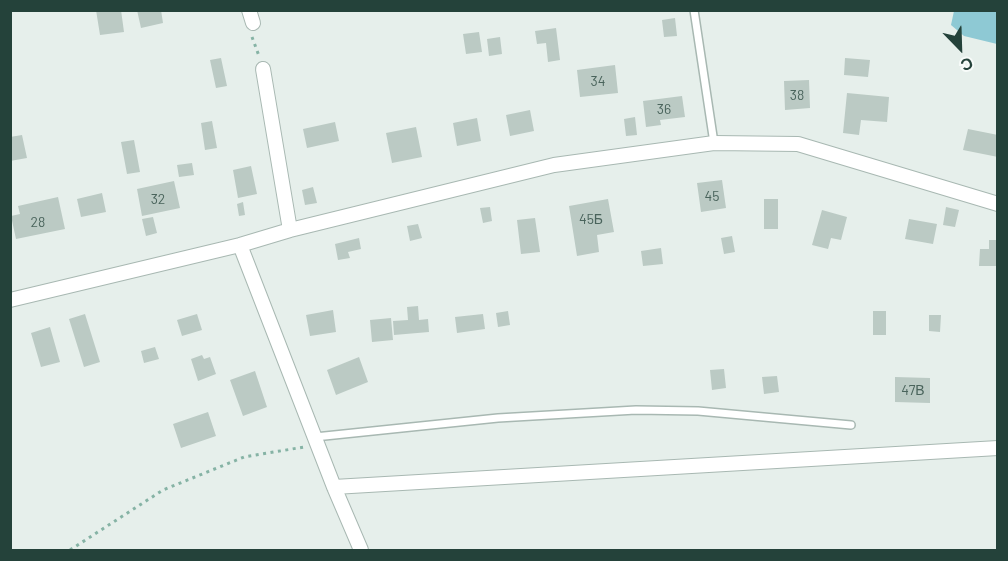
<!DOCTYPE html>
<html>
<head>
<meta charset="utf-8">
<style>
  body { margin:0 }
  #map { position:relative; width:1008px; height:561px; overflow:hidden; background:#e6efeb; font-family:Barlow,sans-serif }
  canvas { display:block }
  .frame { position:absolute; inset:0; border:12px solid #24423a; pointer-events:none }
  .north { position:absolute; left:930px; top:18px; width:60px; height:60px; -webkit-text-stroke:4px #f7fbf9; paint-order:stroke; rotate:157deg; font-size:16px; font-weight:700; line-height:24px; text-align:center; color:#24423a }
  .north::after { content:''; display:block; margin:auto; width:21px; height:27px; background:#24423a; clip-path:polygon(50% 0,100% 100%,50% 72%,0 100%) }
</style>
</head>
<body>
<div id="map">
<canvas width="1008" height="561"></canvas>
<div class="frame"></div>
<div class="north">С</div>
</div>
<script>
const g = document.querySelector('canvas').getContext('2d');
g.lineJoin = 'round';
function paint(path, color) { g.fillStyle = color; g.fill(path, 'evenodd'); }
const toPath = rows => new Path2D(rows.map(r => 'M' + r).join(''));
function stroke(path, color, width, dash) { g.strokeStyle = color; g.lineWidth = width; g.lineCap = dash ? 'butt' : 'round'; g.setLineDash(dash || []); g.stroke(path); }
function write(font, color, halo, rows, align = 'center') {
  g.font = font + ' Barlow,sans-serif'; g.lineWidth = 5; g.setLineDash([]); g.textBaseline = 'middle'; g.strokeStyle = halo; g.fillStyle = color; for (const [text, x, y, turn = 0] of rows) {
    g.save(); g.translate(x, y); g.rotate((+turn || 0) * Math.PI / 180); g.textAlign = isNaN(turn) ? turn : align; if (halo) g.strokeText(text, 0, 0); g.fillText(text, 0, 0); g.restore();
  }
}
paint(toPath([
  [954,11,997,11,997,44,964,36,951,25]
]), '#8ec9d4');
paint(toPath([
  [96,10,121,10,124,32,100,35],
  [137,10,161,10,163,23,141,28],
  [675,18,677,36,664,37,662,20],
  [556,28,560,60,548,62,546,43,537,44,535,31],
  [479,32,482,52,466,54,463,34],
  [500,37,502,54,489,56,487,39],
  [221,58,227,86,216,88,210,60],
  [845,58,870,60,868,77,844,75],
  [615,65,618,93,580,97,577,70],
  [809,80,810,108,785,110,784,81],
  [847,93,889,97,887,122,861,120,859,135,843,133],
  [682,96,685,117,660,120,661,125,646,127,643,101],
  [530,110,534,131,510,136,506,115],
  [635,117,637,135,626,136,624,119],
  [477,118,481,141,457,146,453,123],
  [212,121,217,148,205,150,201,123],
  [335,122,339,141,307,148,303,129],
  [416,127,422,157,392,163,386,133],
  [968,129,998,135,998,157,963,150],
  [22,135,27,158,10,161,10,137],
  [134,140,140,172,127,174,121,142],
  [192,163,194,175,179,177,177,165],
  [251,166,257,194,238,198,233,170],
  [722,180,726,208,701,212,697,183],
  [174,181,180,208,142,216,137,189],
  [313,187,317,203,305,205,302,190],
  [102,193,106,212,81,217,77,199],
  [58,197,65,229,16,239,11,216,20,214,18,206],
  [608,199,614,232,597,235,599,252,577,256,569,206],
  [764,199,778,199,778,229,764,229],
  [243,202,245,215,239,216,237,204],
  [490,207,492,221,483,223,480,208],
  [946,207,959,210,955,227,943,225],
  [822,210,847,217,841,240,831,238,828,249,812,245],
  [153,217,157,233,146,236,142,219],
  [535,218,540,252,521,254,517,220],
  [909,219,937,224,933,244,905,239],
  [418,224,422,238,410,241,407,226],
  [732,236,735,252,724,254,721,238],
  [359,238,361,249,348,252,350,258,338,260,335,244],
  [989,240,998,240,998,266,979,266,980,249,989,249],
  [661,248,663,264,643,266,641,251],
  [418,306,419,320,428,319,429,332,394,335,393,321,408,320,407,307],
  [333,310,336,332,310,336,306,315],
  [508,311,510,325,498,327,496,313],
  [873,311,886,311,886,335,873,335],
  [85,314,100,362,84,367,69,319],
  [197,314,202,330,182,336,177,320],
  [483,314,485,329,457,333,455,317],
  [929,315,941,315,940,332,929,331],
  [391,318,393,340,372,342,370,320],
  [50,327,60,362,41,367,31,333],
  [155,347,159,359,144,363,141,351],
  [202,355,204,359,210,357,216,374,198,381,191,359],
  [359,357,368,382,336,395,327,370],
  [724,369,726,388,712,390,710,370],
  [255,371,267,407,243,416,230,380],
  [777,376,779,392,764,394,762,377],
  [895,377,930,378,930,403,895,402],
  [208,412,216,436,181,448,173,424]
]), '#bbcac4');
const service = toPath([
  [694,10,714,143],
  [315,437,498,418,636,410,698,411,851,425]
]);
const minor = toPath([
  [249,10,253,23],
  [263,69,290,230],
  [240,245,334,487,361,550],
  [10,300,240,245,290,230,554,165,714,143,798,144,998,204],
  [334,487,998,448]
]);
stroke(service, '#a8b8b2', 10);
stroke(minor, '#a8b8b2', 16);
stroke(toPath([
  [252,37,259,56],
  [70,550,163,490,244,457,304,447]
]), '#86b3a5', 3, [3, 4.5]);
stroke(service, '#fff', 7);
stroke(minor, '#fff', 14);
write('14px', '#4a645c', null, [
  ["34",598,81],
  ["38",797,95],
  ["36",664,109],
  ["45",712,196],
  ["32",158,199],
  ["45Б",591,219],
  ["28",38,222],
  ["47В",913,390]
]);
</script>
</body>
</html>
